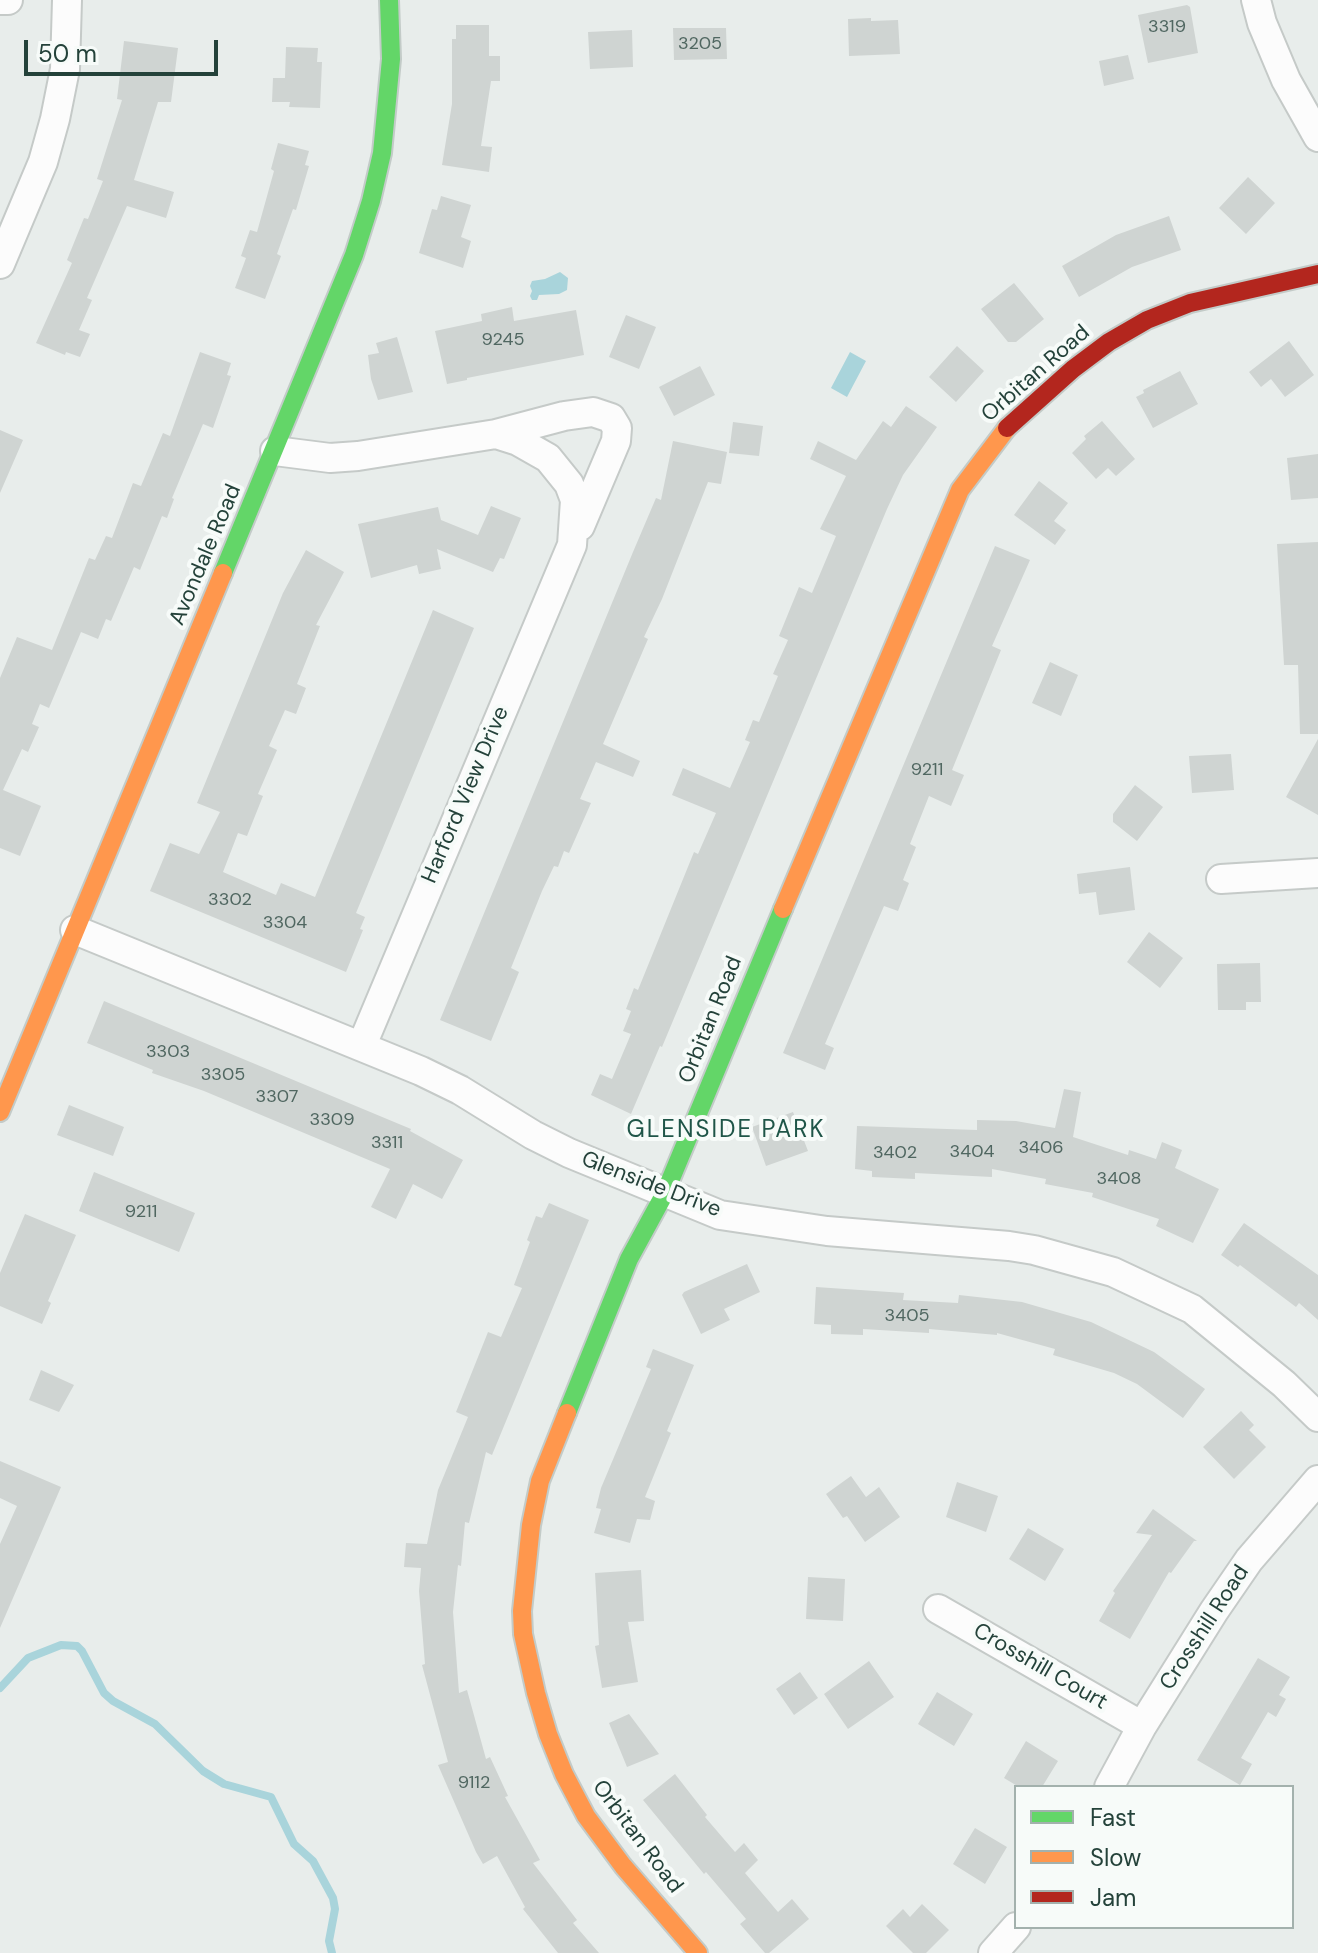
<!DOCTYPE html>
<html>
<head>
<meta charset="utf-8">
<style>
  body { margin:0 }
  #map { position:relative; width:1318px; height:1953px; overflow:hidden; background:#e8edeb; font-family:"DM Sans",sans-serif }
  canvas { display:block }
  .legend { position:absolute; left:1014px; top:1785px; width:280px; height:144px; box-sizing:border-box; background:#f7fbf9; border:2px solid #a3b1ad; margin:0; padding:10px 14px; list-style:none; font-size:24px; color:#24423a }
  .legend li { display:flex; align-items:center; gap:16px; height:40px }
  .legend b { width:40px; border:2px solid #a3b1ad }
  .scale { position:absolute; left:24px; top:40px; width:194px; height:36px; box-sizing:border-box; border:4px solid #24423a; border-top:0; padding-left:10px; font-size:24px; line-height:28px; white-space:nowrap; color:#24423a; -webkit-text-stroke:6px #f7fbf9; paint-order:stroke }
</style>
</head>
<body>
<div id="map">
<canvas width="1318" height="1953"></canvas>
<ul class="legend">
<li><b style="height:10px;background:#63d668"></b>Fast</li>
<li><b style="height:10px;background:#ff974d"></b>Slow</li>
<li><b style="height:10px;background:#b3261e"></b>Jam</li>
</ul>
<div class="scale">50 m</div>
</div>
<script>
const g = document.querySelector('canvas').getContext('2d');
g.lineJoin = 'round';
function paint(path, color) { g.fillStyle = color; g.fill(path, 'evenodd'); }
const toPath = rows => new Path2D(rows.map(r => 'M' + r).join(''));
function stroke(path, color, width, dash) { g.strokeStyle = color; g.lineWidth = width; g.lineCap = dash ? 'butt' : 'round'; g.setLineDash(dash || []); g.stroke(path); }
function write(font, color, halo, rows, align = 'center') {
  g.font = font + ' "DM Sans",sans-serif'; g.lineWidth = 8; g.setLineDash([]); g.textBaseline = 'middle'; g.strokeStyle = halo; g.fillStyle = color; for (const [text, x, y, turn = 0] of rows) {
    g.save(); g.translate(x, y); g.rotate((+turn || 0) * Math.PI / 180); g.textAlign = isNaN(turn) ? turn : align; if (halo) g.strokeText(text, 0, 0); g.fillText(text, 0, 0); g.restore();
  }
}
paint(toPath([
  [560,272,568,278,567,290,559,294,539,295,537,300,532,300,530,296,532,291,530,286,532,281,545,279],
  [850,352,866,361,847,397,831,388]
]), '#a9d4db');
stroke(toPath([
  [0,1688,28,1658,61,1645,77,1646,82,1651,104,1693,113,1701,155,1724,203,1771,224,1784,271,1797,294,1844,313,1861,333,1898,335,1909,329,1941,332,1953]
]), '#a9d4db', 8);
paint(toPath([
  [1187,5,1190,7,1198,53,1148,63,1138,15],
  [871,18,871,21,898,20,900,54,849,56,848,19],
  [456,25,489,25,489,56,500,56,500,81,491,81,481,146,492,147,489,172,442,165,452,104,452,39,456,39],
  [673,28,726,28,727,59,674,60],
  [632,30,633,67,590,69,588,32],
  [124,41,178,48,171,102,158,102,134,180,174,192,166,218,127,206,87,298,92,300,79,330,90,334,80,357,66,352,65,355,36,343,72,263,67,260,84,218,88,219,103,181,97,179,122,100,117,99],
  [286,47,318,48,317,62,322,62,320,108,289,107,290,102,272,102,273,78,285,78],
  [1128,55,1134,79,1104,86,1099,61],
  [278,143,309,151,305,165,309,166,296,210,293,209,277,254,281,256,265,299,235,288,246,258,241,256,250,230,257,232,274,171,271,169],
  [1248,177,1275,203,1246,234,1219,208],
  [441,196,471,205,461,237,471,241,463,268,419,253,432,209,437,210],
  [1169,216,1181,250,1132,267,1079,297,1062,266,1116,235],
  [1014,283,1044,319,1016,342,1008,342,981,309],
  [512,307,514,321,576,310,584,355,467,378,467,380,447,384,435,331,482,321,481,314],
  [626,315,656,327,639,369,609,357],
  [397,337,413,392,378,400,371,379,368,355,379,353,376,343],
  [1289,341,1314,375,1285,397,1271,379,1261,387,1249,372],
  [957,346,984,371,956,402,929,377],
  [200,352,231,363,227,375,231,376,213,428,203,424,172,498,174,499,167,518,162,516,140,570,134,567,111,621,106,619,98,639,81,632,49,708,40,704,32,724,39,727,28,752,22,749,3,790,41,806,20,856,0,848,0,678,17,637,52,650,89,558,95,560,106,536,112,538,133,483,141,486,163,433,170,436],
  [700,366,715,395,674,416,659,387],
  [1180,371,1198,404,1153,428,1136,397,1144,393,1143,390],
  [906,406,937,427,903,475,887,509,662,1047,660,1046,631,1114,591,1095,600,1074,612,1079,631,1034,623,1031,631,1011,626,1009,634,988,638,990,694,852,698,854,716,813,672,795,683,768,730,788,750,742,745,740,753,720,759,722,778,676,773,674,788,640,779,636,799,587,812,593,836,536,820,529,846,476,810,459,818,441,856,460,883,421,891,427],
  [1102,421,1135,459,1116,476,1108,468,1096,479,1072,453,1086,439,1084,436],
  [733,422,763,426,759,456,729,453],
  [0,430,23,440,0,493],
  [673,441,727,452,721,484,708,482,662,599,644,637,648,639,603,744,640,761,633,777,596,762,580,799,591,803,569,853,564,851,558,867,554,866,542,891,511,968,519,972,491,1041,440,1020,633,552,656,498,661,500],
  [1318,454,1318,498,1291,500,1287,458],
  [1039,481,1068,503,1054,521,1066,530,1055,545,1014,515],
  [491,506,521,518,504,559,500,558,493,572,437,549,441,569,419,574,417,565,371,578,358,524,438,507,441,520,478,535],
  [1318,542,1318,734,1300,734,1298,665,1284,665,1277,544],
  [995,546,1030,560,992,646,1001,650,952,770,964,775,951,806,929,796,910,844,916,847,903,880,909,883,898,911,884,906,825,1044,834,1048,825,1070,783,1053],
  [306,550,344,572,316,625,320,626,297,684,306,688,296,714,285,710,269,746,277,750,258,794,263,796,247,836,238,833,223,872,276,895,281,883,315,897,433,610,474,628,356,913,365,917,360,929,363,930,346,972,150,891,170,843,199,854,220,812,197,803,283,593],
  [1050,662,1078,675,1061,716,1032,703],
  [1318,739,1318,815,1286,797],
  [1231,754,1234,790,1192,793,1189,756],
  [1135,785,1163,807,1137,841,1113,822,1113,814],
  [1130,867,1135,910,1099,915,1096,892,1079,894,1077,874],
  [1149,932,1183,958,1160,988,1127,962],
  [1260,963,1261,1002,1246,1002,1246,1010,1218,1010,1217,964],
  [104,1001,411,1129,410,1131,463,1160,442,1199,413,1184,396,1219,371,1207,390,1169,204,1091,152,1073,153,1070,87,1043],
  [1064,1089,1081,1092,1073,1137,1128,1155,1129,1150,1156,1159,1162,1142,1182,1150,1175,1168,1219,1189,1193,1243,1156,1226,1159,1219,1092,1197,1093,1193,1045,1184,1046,1179,992,1169,992,1177,915,1173,915,1179,872,1177,872,1171,855,1169,857,1126,977,1130,977,1120,1016,1121,1055,1128],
  [69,1105,124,1127,113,1156,57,1135],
  [793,1112,808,1151,766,1166,752,1127],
  [94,1172,195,1213,179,1252,79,1211],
  [549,1203,589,1220,492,1455,486,1452,469,1523,465,1522,461,1566,458,1565,453,1612,459,1693,467,1690,486,1759,490,1757,508,1796,505,1797,540,1860,533,1863,577,1920,573,1923,599,1953,558,1953,523,1909,525,1907,497,1856,483,1864,476,1852,438,1765,448,1762,422,1665,425,1664,419,1591,421,1568,404,1567,406,1543,427,1544,438,1490,468,1417,456,1412,488,1332,501,1337,522,1288,514,1285,530,1242,527,1240,536,1216,542,1218],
  [25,1214,76,1235,48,1301,51,1303,42,1324,0,1306,0,1273],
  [1244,1223,1318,1275,1318,1320,1299,1303,1296,1307,1240,1265,1238,1267,1221,1255],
  [747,1264,760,1292,724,1309,730,1320,701,1334,682,1295,684,1292],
  [816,1287,904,1293,903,1300,958,1303,959,1295,1022,1302,1091,1322,1154,1352,1205,1389,1183,1418,1137,1384,1114,1373,1053,1355,1055,1349,997,1333,997,1335,929,1329,929,1333,863,1329,863,1335,831,1334,831,1325,814,1324],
  [653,1349,694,1365,667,1431,671,1433,645,1497,655,1501,650,1520,637,1519,630,1543,594,1533,601,1509,596,1508,601,1488,651,1369,646,1367],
  [41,1370,74,1385,59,1412,29,1400],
  [1241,1411,1254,1425,1249,1430,1266,1447,1234,1479,1203,1447],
  [0,1461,61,1487,0,1628,0,1544,17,1506,0,1498],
  [851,1476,866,1497,879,1487,900,1517,865,1542,847,1516,843,1518,826,1494],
  [957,1482,998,1496,986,1532,946,1517],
  [1153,1509,1197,1541,1194,1541,1171,1573,1169,1572,1130,1639,1099,1621,1115,1593,1113,1591,1152,1535,1136,1533],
  [1028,1528,1064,1549,1045,1581,1009,1559],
  [641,1570,644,1621,628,1622,638,1682,602,1688,595,1646,599,1645,595,1573],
  [808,1577,845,1579,843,1621,806,1619],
  [1258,1658,1290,1677,1279,1695,1286,1699,1276,1717,1268,1712,1241,1758,1252,1764,1240,1785,1197,1760],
  [869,1661,894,1697,848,1729,824,1694],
  [800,1672,818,1698,794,1715,776,1689],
  [937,1692,973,1714,954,1746,918,1724],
  [629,1714,659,1754,627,1767,609,1723],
  [1026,1741,1058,1761,1042,1787,1019,1787,1004,1778],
  [675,1774,707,1815,705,1817,735,1852,744,1843,758,1860,745,1873,778,1912,792,1899,809,1919,769,1953,765,1953,740,1924,746,1919,706,1872,704,1874,643,1800],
  [975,1828,1007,1847,985,1884,953,1864],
  [922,1904,949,1930,926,1953,913,1953,886,1926,903,1909,910,1917]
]), '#cfd4d2');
const street = toPath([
  [0,0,8,0],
  [1256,0,1262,23,1286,80,1318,137],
  [0,264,43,162,55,119,65,69,67,0],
  [496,434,564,416,593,412,611,418,617,428,616,441,580,526],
  [275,451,330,458,358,456,496,434,518,441,548,458,569,484,575,500,572,545,362,1045],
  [1221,879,1318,873],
  [75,930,421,1071,460,1090,533,1135,569,1153,720,1215,827,1231,1009,1246,1034,1250,1113,1272,1192,1309,1284,1384,1318,1417],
  [938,1609,1142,1726],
  [1109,1787,1142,1726,1214,1611,1249,1560,1318,1480],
  [993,1953,1016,1927]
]);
const fast = toPath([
  [223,573,354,255,371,201,382,153,391,59,389,0],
  [567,1413,629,1259,665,1193,783,909]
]);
const slow = toPath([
  [783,909,960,490,1007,428],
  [0,1112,223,573],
  [567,1413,540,1481,531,1525,522,1611,523,1634,536,1693,548,1734,564,1774,586,1816,623,1866,698,1953]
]);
const jam = toPath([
  [1007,428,1073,369,1109,342,1147,320,1190,303,1318,274]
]);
stroke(street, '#c5cac8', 32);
stroke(fast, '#c3cbc8', 22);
stroke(slow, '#c3cbc8', 22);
stroke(jam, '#c3cbc8', 22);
stroke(street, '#fcfcfc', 28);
stroke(fast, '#63d668', 18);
stroke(slow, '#ff974d', 18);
stroke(jam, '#b3261e', 18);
write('18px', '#506761', null, [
  ["3319",1167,27],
  ["3205",700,44],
  ["9245",503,340],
  ["9211",927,770],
  ["3302",230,900],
  ["3304",285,923],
  ["3303",168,1052],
  ["3305",223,1075],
  ["3307",277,1097],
  ["3309",332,1120],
  ["3311",387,1143],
  ["3406",1041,1148],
  ["3404",972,1152],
  ["3402",895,1153],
  ["3408",1119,1179],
  ["9211",141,1212],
  ["3405",907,1316],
  ["9112",474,1783]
]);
write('22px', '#24423a', '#f7fbf9', [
  ["Orbitan Road",1036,374,-41],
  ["Avondale Road",206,555,-67],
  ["Harford View Drive",466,795,-67],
  ["Orbitan Road",711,1020,-68],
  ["Glenside Drive",651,1185,21],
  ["Crosshill Road",1205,1628,-57],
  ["Crosshill Court",1040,1667,30],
  ["Orbitan Road",637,1837,53]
]);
g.letterSpacing = '2px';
write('24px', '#1f5548', '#f7fbf9', [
  ["GLENSIDE PARK",726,1131]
]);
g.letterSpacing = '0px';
</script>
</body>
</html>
